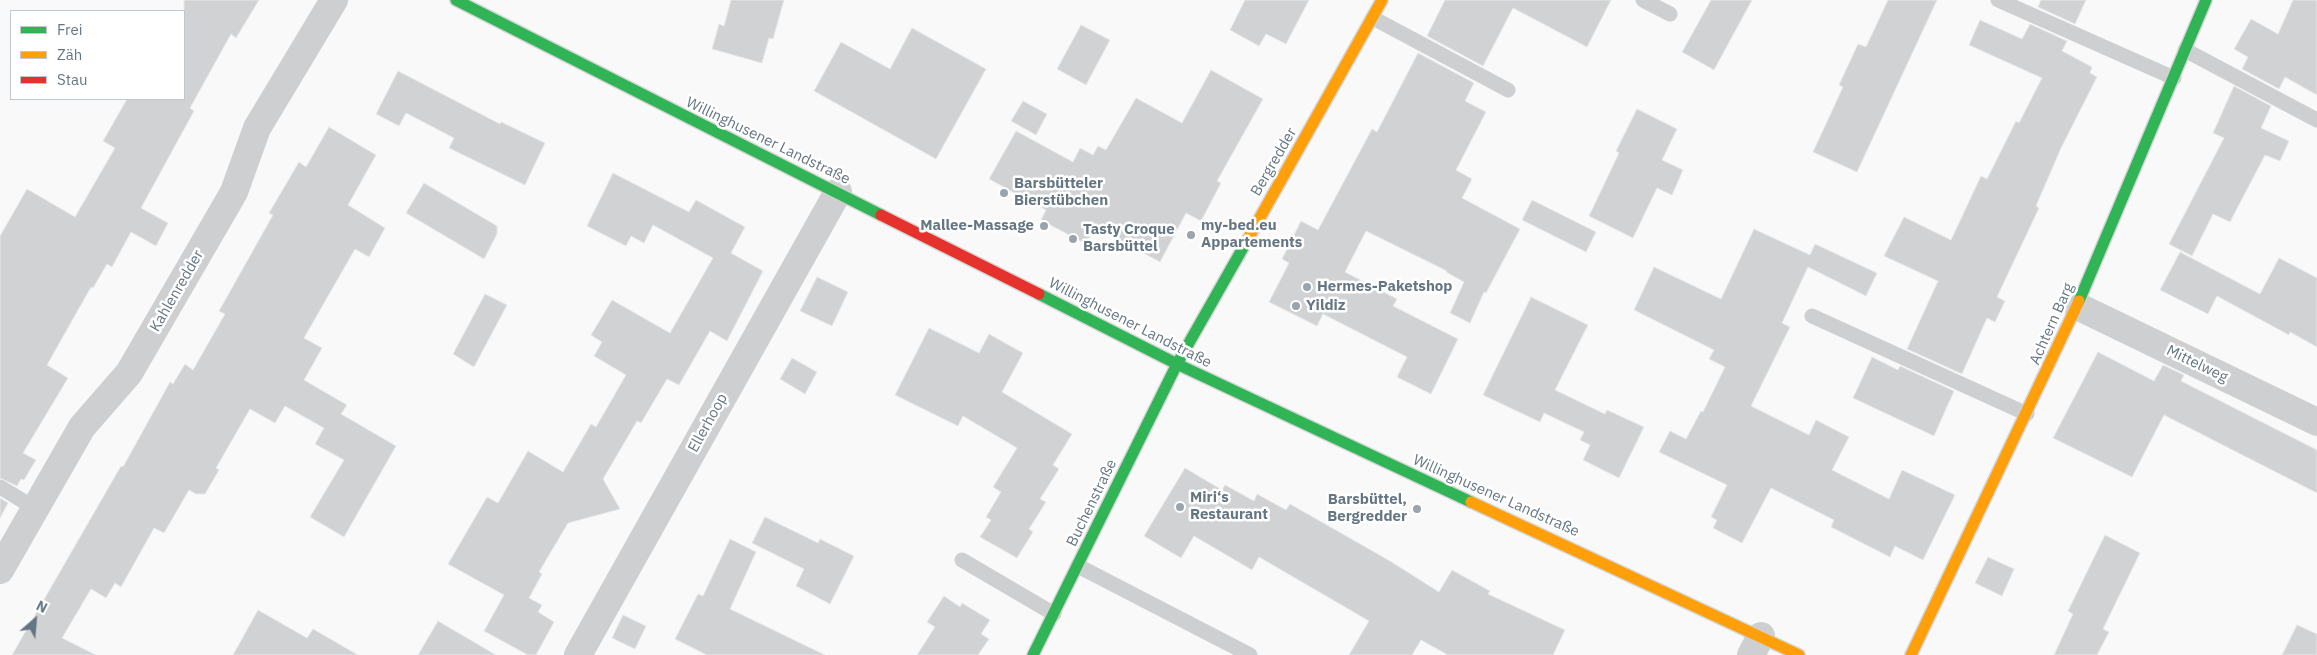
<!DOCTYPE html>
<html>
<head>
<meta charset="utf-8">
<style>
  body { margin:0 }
  #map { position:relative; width:2317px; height:655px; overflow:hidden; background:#f9f9f9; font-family:"IBM Plex Sans",sans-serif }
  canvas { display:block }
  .legend { position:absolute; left:10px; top:10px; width:175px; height:90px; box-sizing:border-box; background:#fff; border:1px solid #c1c8cd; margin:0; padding:6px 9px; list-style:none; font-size:15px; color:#657683 }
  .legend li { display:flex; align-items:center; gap:10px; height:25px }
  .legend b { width:25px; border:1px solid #c1c8cd }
  .north { position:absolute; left:10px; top:595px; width:50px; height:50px; -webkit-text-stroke:4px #fff; paint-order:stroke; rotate:27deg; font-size:14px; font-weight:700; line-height:20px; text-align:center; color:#657683 }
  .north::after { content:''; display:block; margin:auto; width:18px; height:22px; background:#657683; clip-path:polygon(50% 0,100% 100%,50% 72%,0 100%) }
</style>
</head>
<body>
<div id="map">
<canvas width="2317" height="655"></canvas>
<ul class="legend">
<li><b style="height:6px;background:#30b455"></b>Frei</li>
<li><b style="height:6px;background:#ff9f0a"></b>Zäh</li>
<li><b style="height:6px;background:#e5322d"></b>Stau</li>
</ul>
<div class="north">N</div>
</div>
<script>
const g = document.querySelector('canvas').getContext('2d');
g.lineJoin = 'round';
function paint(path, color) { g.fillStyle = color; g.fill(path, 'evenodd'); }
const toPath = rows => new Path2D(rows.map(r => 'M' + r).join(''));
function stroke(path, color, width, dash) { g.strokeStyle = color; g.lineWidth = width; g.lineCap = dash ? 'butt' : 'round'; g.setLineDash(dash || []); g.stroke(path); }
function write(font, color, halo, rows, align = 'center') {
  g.font = font + ' "IBM Plex Sans",sans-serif'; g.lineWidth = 5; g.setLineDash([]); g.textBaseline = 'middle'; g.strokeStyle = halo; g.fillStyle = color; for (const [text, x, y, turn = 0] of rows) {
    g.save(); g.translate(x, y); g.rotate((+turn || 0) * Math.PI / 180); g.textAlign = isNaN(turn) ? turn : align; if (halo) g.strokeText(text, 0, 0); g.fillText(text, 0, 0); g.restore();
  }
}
const building = toPath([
  [184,0,259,0,236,38,231,34,190,108,194,111,141,208,168,223,156,246,131,232,112,267,107,264,93,288,91,287,47,365,68,378,23,453,36,460,24,480,21,479,17,486,0,478,0,236,27,189,75,217,115,148,103,141,127,99,184,99,184,0],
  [731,0,784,0,773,39,769,38,762,63,712,49,719,24,724,26,731,0],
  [1245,0,1309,0,1286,44,1266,34,1259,46,1230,30,1245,0],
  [1445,0,1611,0,1587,47,1513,8,1483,66,1427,36,1445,0],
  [1711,0,1752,0,1714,70,1682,52,1711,0],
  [1888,0,1937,0,1857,172,1813,152,1843,87,1839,85,1858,44,1866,47,1888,0],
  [2041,0,2086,0,2075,24,2038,7,2041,0],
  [2293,0,2317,0,2317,95,2285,77,2279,89,2242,69,2248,57,2234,49,2251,19,2278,34,2293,0],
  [1980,20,2022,39,2030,24,2067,41,2062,51,2092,67,2090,73,2097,77,2061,148,2036,206,2039,208,1997,297,2005,301,1995,322,1987,318,1962,374,1907,349,1938,281,1884,256,1904,217,1951,240,1981,176,1987,179,2016,121,2019,123,2042,78,1969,45,1980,20],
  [1081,25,1110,40,1086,85,1057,69,1081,25],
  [912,28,986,69,936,159,814,91,841,42,890,69,912,28],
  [1418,53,1474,83,1465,101,1486,112,1456,170,1472,179,1462,198,1520,229,1486,293,1484,292,1470,323,1450,313,1464,282,1446,272,1447,271,1366,231,1345,272,1397,299,1393,306,1458,339,1431,394,1397,377,1407,357,1323,314,1317,326,1269,302,1289,263,1282,259,1301,221,1318,230,1372,129,1377,132,1418,53],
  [1211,70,1263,99,1217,181,1221,183,1201,221,1186,213,1160,262,1095,227,1086,244,1041,220,1046,210,989,179,1016,131,1073,162,1080,148,1093,155,1098,146,1106,150,1136,98,1182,123,1211,70],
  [398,71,500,124,501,122,545,143,525,185,449,148,454,138,406,113,399,126,376,114,398,71],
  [2234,86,2271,106,2261,128,2289,141,2280,161,2265,155,2230,222,2213,214,2192,256,2169,244,2224,138,2213,133,2234,86],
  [1023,101,1047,114,1036,135,1011,121,1023,101],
  [1637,109,1677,129,1662,160,1683,170,1672,195,1657,188,1633,238,1589,216,1619,153,1616,151,1637,109],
  [329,127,376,155,348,205,385,228,369,257,355,249,304,338,322,348,304,380,347,405,341,414,396,446,344,537,310,517,344,460,315,444,324,428,285,406,275,423,250,409,216,468,219,470,205,494,196,494,189,490,164,533,154,528,121,587,115,583,106,598,91,589,62,638,96,655,12,655,121,466,123,467,170,382,173,384,185,364,193,370,225,314,219,311,273,215,269,213,299,162,306,167,329,127],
  [613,173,689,212,696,200,745,227,731,253,763,271,727,341,710,331,679,385,667,379,641,423,637,421,603,479,620,509,568,523,539,572,542,574,529,598,542,605,538,612,554,622,536,655,528,655,484,631,504,595,448,564,487,497,498,503,528,451,563,472,591,424,596,427,626,375,594,356,602,342,591,335,612,300,670,333,713,258,653,225,644,243,631,236,626,246,587,226,613,173],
  [424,183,497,226,497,234,484,259,406,213,424,183],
  [1532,200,1596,232,1586,252,1522,220,1532,200],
  [1754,229,1810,255,1815,244,1877,273,1866,296,1808,267,1782,323,1790,327,1751,406,1809,435,1816,420,1849,437,1832,470,1889,499,1902,470,1955,495,1923,560,1895,546,1890,557,1831,527,1834,520,1771,488,1742,543,1713,528,1717,520,1711,517,1727,485,1659,452,1670,431,1686,439,1701,411,1703,412,1725,367,1709,359,1714,350,1634,310,1654,267,1721,299,1754,229],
  [2180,252,2260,294,2279,258,2317,278,2317,347,2290,332,2289,335,2217,296,2208,314,2160,290,2180,252],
  [817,277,848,292,832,326,800,311,817,277],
  [485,294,507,305,474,367,453,354,485,294],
  [1531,297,1588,325,1555,390,1605,414,1607,410,1644,427,1619,478,1583,460,1590,445,1580,440,1584,432,1544,413,1540,422,1483,395,1531,297],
  [929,328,979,353,989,334,1023,353,1002,392,1072,434,1053,465,1059,469,1040,499,1046,502,1029,529,1033,532,1017,558,980,537,991,520,986,517,1001,492,993,487,1017,448,963,416,958,426,895,395,929,328],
  [2098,352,2154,381,2163,365,2184,375,2181,381,2317,450,2317,493,2164,415,2132,477,2053,438,2098,352],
  [1872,357,1898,370,1900,366,1954,391,1934,436,1853,398,1872,357],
  [792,358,817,372,805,394,780,379,792,358],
  [1185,468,1222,490,1225,485,1254,501,1257,494,1286,510,1290,504,1390,561,1439,592,1452,570,1490,591,1488,594,1565,630,1553,655,1448,655,1421,640,1412,655,1349,655,1369,621,1259,557,1252,570,1194,536,1181,558,1144,536,1185,468],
  [0,498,8,503,0,518,0,498],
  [765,517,818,543,820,539,854,556,830,604,796,586,804,569,752,543,765,517],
  [2105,535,2140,553,2103,629,2109,632,2097,655,2054,655,2073,614,2068,611,2105,535],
  [730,539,756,552,730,609,825,655,707,655,675,639,698,594,703,596,730,539],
  [1988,557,2014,569,2002,596,1975,583,1988,557],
  [944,596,960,607,962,603,990,620,981,634,989,639,978,655,917,655,935,627,927,622,944,596],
  [258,610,307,638,313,629,358,655,233,655,258,610],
  [623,615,646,626,635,649,612,638,623,615],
  [438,621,496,655,418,655,438,621],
  [2297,625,2317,634,2317,655,2282,655,2297,625]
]);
paint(building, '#d0d2d3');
stroke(building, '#e8e8e8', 1);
const fast = toPath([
  [456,0,881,215],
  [1039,294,1177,364,1471,502],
  [2079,301,2206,0],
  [1033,655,1177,364,1248,239]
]);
const slow = toPath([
  [1248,239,1382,0],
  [1471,502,1799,655],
  [1911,655,2079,301]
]);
const jam = toPath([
  [881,215,1039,294]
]);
stroke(fast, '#d5d6d7', 14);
stroke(slow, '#d5d6d7', 14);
stroke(jam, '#d5d6d7', 14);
stroke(toPath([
  [1643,0,1670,14],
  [1998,0,2174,78],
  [1373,18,1508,90],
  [2185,50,2317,120],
  [1812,316,2027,414],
  [0,487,36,509],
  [962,560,1054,614],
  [1078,566,1250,655]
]), '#cecfd0', 15);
stroke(toPath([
  [2077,306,2317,422],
  [0,570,82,427,129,373,234,192,257,128,334,0],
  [578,655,838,192],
  [1751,655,1761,636]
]), '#cecfd0', 28);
stroke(fast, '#30b455', 11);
stroke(slow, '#ff9f0a', 11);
stroke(jam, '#e5322d', 11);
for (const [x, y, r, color] of [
  [1004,193,5,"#99a4ac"],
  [1044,226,5,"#99a4ac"],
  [1191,235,5,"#99a4ac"],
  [1073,239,5,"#99a4ac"],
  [1307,287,5,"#99a4ac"],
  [1296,306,5,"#99a4ac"],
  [1180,507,5,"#99a4ac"],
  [1417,509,5,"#99a4ac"]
]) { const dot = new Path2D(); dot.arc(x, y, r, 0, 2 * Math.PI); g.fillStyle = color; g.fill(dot); stroke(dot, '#fff', 2); }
write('15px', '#657683', '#fff', [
  ["Willinghusener Landstraße",768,141,26],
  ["Bergredder",1274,162,-60],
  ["Kahlenredder",177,291,-60],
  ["Willinghusener Landstraße",1130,323,27],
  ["Achtern Barg",2052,324,-66],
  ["Mittelweg",2197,364,26],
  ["Ellerhoop",708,423,-61],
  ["Willinghusener Landstraße",1496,496,24],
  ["Buchenstraße",1092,503,-64]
]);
write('bold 15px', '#657683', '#fff', [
  ["Barsbütteler",1014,184],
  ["Bierstübchen",1014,201],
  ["Mallee-Massage",1034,226,"right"],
  ["my-bed.eu",1201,226],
  ["Appartements",1201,243],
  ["Tasty Croque",1083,230],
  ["Barsbüttel",1083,247],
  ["Hermes-Paketshop",1317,287],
  ["Yildiz",1306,306],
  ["Miri‘s",1190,498],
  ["Restaurant",1190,515],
  ["Barsbüttel,",1407,500,"right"],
  ["Bergredder",1407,517,"right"]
], 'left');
</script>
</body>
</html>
